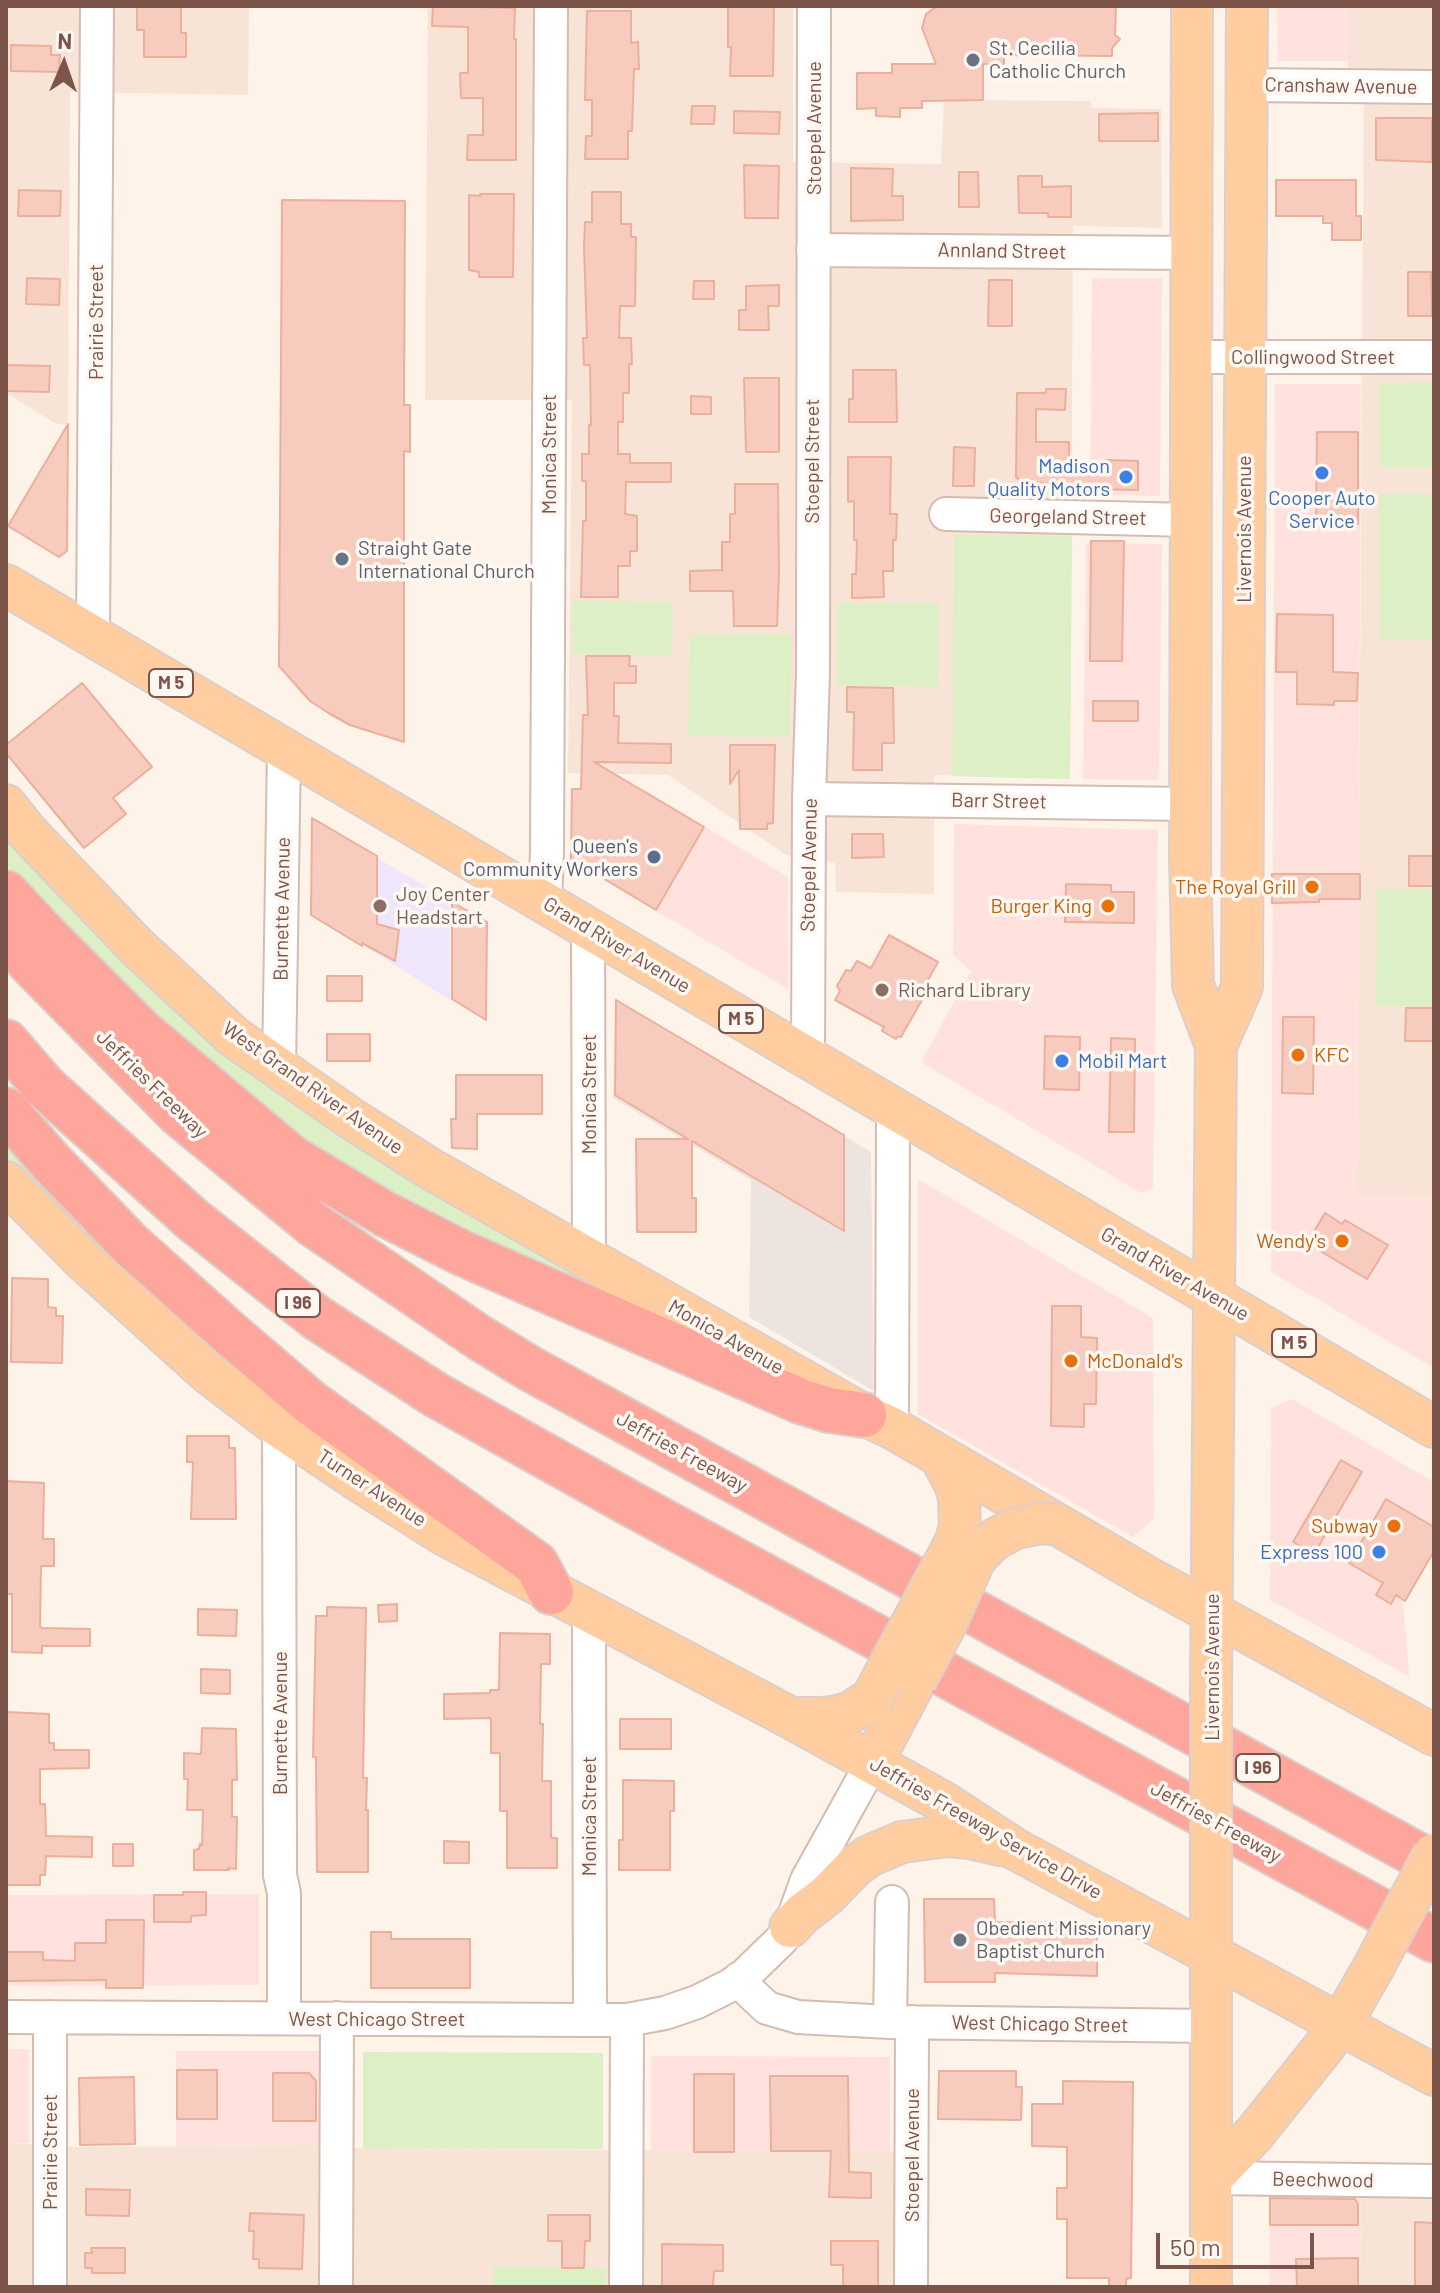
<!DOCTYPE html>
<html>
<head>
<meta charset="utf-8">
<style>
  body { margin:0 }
  #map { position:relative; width:1440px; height:2293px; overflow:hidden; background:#fef3e9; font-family:Barlow,sans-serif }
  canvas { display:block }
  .frame { position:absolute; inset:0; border:8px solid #7d5449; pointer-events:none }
  .north { position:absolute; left:24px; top:24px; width:80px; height:80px; -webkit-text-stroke:6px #fff8f2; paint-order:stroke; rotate:2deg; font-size:22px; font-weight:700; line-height:32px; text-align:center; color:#7d5449 }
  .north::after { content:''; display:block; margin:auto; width:28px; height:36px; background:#7d5449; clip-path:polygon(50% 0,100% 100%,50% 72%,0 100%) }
  .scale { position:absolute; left:1156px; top:2233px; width:158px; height:36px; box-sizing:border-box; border:4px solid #7d5449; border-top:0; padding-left:10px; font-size:24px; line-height:28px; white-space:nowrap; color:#7d5449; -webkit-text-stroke:6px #fff8f2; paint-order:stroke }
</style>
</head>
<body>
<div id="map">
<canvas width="1440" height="2293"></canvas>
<div class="frame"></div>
<div class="north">N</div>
<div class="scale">50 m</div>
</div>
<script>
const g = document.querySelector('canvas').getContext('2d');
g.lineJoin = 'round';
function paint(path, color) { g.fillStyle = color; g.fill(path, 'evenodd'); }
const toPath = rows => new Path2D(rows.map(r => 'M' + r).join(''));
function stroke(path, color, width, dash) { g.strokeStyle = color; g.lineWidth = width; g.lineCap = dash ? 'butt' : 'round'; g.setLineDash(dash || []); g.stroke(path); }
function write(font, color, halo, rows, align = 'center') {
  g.font = font + ' Barlow,sans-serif'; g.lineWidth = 7; g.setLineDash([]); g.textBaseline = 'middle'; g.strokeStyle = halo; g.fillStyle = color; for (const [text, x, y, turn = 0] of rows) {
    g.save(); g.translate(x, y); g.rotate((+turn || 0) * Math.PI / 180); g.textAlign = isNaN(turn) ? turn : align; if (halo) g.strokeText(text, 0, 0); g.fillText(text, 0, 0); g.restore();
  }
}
paint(toPath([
  [6,6,249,6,248,95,70,92,68,424,56,424,6,393],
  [428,6,793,6,793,162,941,164,944,100,1091,101,1092,108,1161,109,1162,228,1073,226,1070,779,934,775,934,894,836,892,835,863,786,855,668,775,568,773,572,400,425,400],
  [1348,6,1434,6,1434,1197,1362,1196,1354,1192,1357,1162,1364,72,1348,71],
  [6,2143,75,2147,321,2145,363,2148,896,2152,898,2287,6,2287],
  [1361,2187,1434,2188,1434,2287,1360,2287]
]), '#f7e4d7');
paint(toPath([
  [1277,6,1348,6,1348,61,1277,61],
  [1092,278,1162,278,1160,496,1090,495],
  [1275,384,1361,384,1357,1162,1354,1192,1362,1196,1434,1197,1434,1368,1271,1272],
  [1086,543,1162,544,1159,780,1083,779],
  [640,787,788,877,788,989,570,860,571,788],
  [954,824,1158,830,1153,1188,1141,1193,921,1062,971,971,953,955],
  [918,1179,1153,1318,1154,1518,1133,1537,918,1414],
  [1292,1399,1434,1482,1434,1550,1403,1597,1409,1676,1270,1600,1271,1408],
  [259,1894,259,1985,6,1986,6,1895],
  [6,2049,29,2049,29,2143,6,2143],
  [176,2051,321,2051,321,2145,176,2146],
  [651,2056,890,2057,890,2152,651,2150],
  [1270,2186,1361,2187,1360,2287,1269,2287]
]), '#ffe2dd');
paint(toPath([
  [616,999,871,1152,874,1391,749,1317,751,1180,613,1098]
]), '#eee4df');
paint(toPath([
  [314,821,449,900,450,1000,310,912]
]), '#f0e6fb');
paint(toPath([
  [1434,382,1434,467,1380,467,1379,383],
  [1379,494,1434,494,1434,639,1380,639],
  [954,535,1072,536,1070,779,952,776],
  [572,601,673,602,672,655,573,654],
  [838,603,939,603,938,687,837,685],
  [690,634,791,634,790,737,688,736],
  [6,820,147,977,642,1312,462,1232,317,1153,238,1095,39,904,6,864],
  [1377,889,1434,889,1434,1006,1376,1006],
  [6,1131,325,1438,194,1338,33,1189,6,1160],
  [363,2052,603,2053,603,2149,363,2148],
  [493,2267,605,2268,605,2287,493,2287]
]), '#dcefc5');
const building = toPath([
  [137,6,181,6,181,33,186,33,186,57,144,57,144,30,137,30,137,6],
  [433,6,515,8,514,39,516,39,516,160,467,160,468,135,483,135,483,98,461,98,460,73,468,73,468,27,432,26,433,6],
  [728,6,774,6,773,76,730,76,731,47,728,47,728,6],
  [937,6,1116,6,1115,35,1120,39,1112,48,1112,56,1004,55,1004,64,983,64,983,100,922,101,922,108,900,108,900,117,876,116,876,108,857,109,857,73,892,73,892,64,936,64,922,28,926,14,937,6],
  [587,11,631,11,631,43,638,42,639,69,634,69,632,131,628,131,628,159,585,159,586,136,592,136,592,100,585,100,587,11],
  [11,45,51,46,51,55,60,55,59,72,11,71,11,45],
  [692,106,715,106,714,124,691,124,692,106],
  [734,111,780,112,779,134,734,133,734,111],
  [1158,113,1158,141,1099,141,1099,114,1158,113],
  [1376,118,1432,118,1432,162,1376,160,1376,118],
  [744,165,779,166,778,218,745,218,744,165],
  [851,168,893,169,892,196,903,196,903,220,851,221,851,168],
  [959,172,978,172,979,207,959,207,959,172],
  [1018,176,1042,176,1042,187,1071,186,1071,217,1048,217,1048,213,1019,213,1018,176],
  [1276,180,1356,180,1356,216,1361,216,1361,240,1332,240,1332,223,1323,223,1323,216,1276,216,1276,180],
  [19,190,61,191,60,216,18,216,19,190],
  [592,192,621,192,621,224,631,224,631,237,636,237,635,306,620,306,619,338,631,338,632,364,629,364,629,393,623,393,623,422,618,422,618,454,630,454,630,463,671,463,671,482,626,482,625,514,637,516,637,551,630,551,630,566,618,566,618,597,581,597,583,521,586,521,586,481,582,481,582,454,589,454,589,425,591,425,590,365,584,365,583,338,587,338,584,247,585,222,592,222,592,192],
  [480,194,514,194,513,277,479,277,479,272,469,270,469,195,480,196,480,194],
  [282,200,405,201,404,405,410,405,410,452,404,451,404,742,350,725,330,714,310,701,279,666,282,200],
  [1408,272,1431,272,1432,316,1408,316,1408,272],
  [27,278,60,279,59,305,26,304,27,278],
  [989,280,1012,280,1012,326,988,326,989,280],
  [694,281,714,281,714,299,693,299,694,281],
  [779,285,779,306,768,306,769,330,739,330,739,310,746,310,746,286,779,285],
  [6,365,50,366,49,392,6,391,6,365],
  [853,370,896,370,897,422,849,422,849,399,853,399,853,370],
  [744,378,779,378,779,452,746,452,744,378],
  [1046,389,1066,389,1065,410,1036,409,1036,442,1069,442,1069,464,1105,465,1105,460,1138,461,1138,490,1090,489,1090,485,1019,482,1018,478,1016,478,1017,393,1046,393,1046,389],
  [691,396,711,397,711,414,691,414,691,396],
  [68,424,67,551,59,557,8,526,68,424],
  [1317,432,1358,432,1358,524,1316,523,1317,432],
  [954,447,975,448,974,486,953,486,954,447],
  [848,457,891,457,890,514,897,514,896,540,893,540,893,571,883,571,884,597,852,598,852,574,856,574,857,540,854,540,854,501,848,502,848,457],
  [735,484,778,484,779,573,777,626,734,626,733,591,690,591,690,571,722,570,722,542,730,542,730,514,735,514,735,484],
  [1091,541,1124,541,1122,661,1090,661,1091,541],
  [1277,614,1333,615,1333,672,1358,673,1357,701,1334,701,1334,705,1297,704,1297,672,1276,672,1277,614],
  [586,656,630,656,629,666,636,666,636,683,614,683,614,716,619,716,618,743,671,744,671,763,594,762,704,827,656,910,571,859,572,789,581,789,583,715,588,715,586,656],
  [82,683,152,767,113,798,126,814,84,848,6,753,6,745,82,683],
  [847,687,893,688,894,743,882,743,882,770,853,770,854,712,847,712,847,687],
  [1093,701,1138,701,1138,721,1093,721,1093,701],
  [730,745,775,745,773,823,767,824,767,829,740,829,739,770,730,784,730,745],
  [312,818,377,856,377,924,399,930,395,961,362,943,362,946,311,915,312,818],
  [852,834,883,834,884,857,852,858,852,834],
  [1409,856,1434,856,1434,886,1409,886,1409,856],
  [1272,874,1360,874,1360,899,1319,899,1319,902,1272,903,1272,874],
  [1066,884,1111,885,1111,892,1134,892,1134,923,1065,922,1066,884],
  [452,902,487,922,486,1020,452,999,452,902],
  [889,935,938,962,918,998,922,1000,901,1037,898,1036,896,1039,882,1031,884,1027,835,1000,840,991,837,986,846,970,851,971,857,961,871,968,889,935],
  [327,976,362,976,362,1001,327,1001,327,976],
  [616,1000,844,1135,844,1231,692,1141,692,1198,696,1198,696,1232,637,1232,636,1139,688,1139,615,1095,616,1000],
  [1406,1008,1434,1008,1434,1041,1405,1041,1406,1008],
  [1283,1017,1314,1017,1313,1094,1282,1093,1283,1017],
  [327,1034,370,1034,370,1061,327,1061,327,1034],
  [1045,1036,1080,1037,1079,1090,1044,1089,1045,1036],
  [1111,1038,1135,1039,1134,1132,1109,1132,1111,1038],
  [456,1075,542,1075,542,1114,477,1114,477,1149,452,1148,451,1119,456,1119,456,1075],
  [1325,1213,1342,1224,1345,1220,1388,1245,1367,1279,1307,1243,1325,1213],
  [12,1278,48,1279,48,1307,56,1308,56,1316,63,1316,62,1363,11,1362,12,1278],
  [1052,1306,1081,1306,1081,1337,1097,1338,1096,1404,1084,1404,1084,1427,1051,1426,1052,1306],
  [187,1436,229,1436,229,1448,235,1448,236,1519,191,1519,193,1462,187,1462,187,1436],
  [1341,1460,1362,1472,1314,1554,1293,1542,1341,1460],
  [6,1481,44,1483,43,1539,54,1539,54,1566,41,1566,40,1626,42,1628,90,1629,90,1646,42,1646,42,1653,12,1652,12,1594,7,1594,6,1481],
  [1386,1499,1434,1527,1434,1551,1405,1601,1396,1595,1391,1604,1376,1595,1383,1583,1349,1563,1386,1499],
  [397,1604,397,1621,379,1622,378,1605,397,1604],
  [327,1607,366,1608,363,1778,367,1778,366,1810,368,1810,368,1872,317,1872,316,1757,313,1757,316,1616,327,1616,327,1607],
  [198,1609,237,1610,236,1636,198,1635,198,1609],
  [500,1633,550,1634,550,1664,541,1664,540,1724,543,1724,542,1781,551,1781,551,1838,557,1838,557,1868,507,1868,507,1811,500,1811,500,1753,491,1753,491,1720,490,1718,444,1719,444,1694,490,1693,490,1690,499,1690,500,1633],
  [201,1669,230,1670,230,1694,201,1693,201,1669],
  [6,1712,49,1714,49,1743,54,1743,54,1750,89,1750,89,1768,40,1769,40,1804,45,1804,46,1836,92,1837,92,1857,46,1856,45,1875,40,1875,40,1885,6,1885,6,1712],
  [620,1719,671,1719,671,1749,620,1749,620,1719],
  [202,1728,236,1729,237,1780,232,1780,232,1817,237,1817,236,1869,228,1868,229,1870,194,1870,194,1850,199,1849,200,1844,202,1845,203,1810,187,1810,188,1779,184,1779,184,1753,201,1754,202,1728],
  [623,1780,674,1781,674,1811,670,1811,670,1870,619,1870,619,1840,623,1840,623,1780],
  [444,1841,469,1842,469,1863,444,1863,444,1841],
  [113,1844,133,1844,133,1866,113,1866,113,1844],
  [183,1892,206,1892,206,1915,191,1916,191,1922,154,1922,154,1895,183,1895,183,1892],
  [924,1899,994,1899,995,1922,1074,1923,1074,1935,1097,1935,1097,1976,995,1973,995,1982,925,1982,924,1899],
  [106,1920,144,1920,143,1988,106,1988,106,1980,6,1981,6,1952,43,1952,43,1960,75,1961,75,1943,106,1943,106,1920],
  [371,1932,391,1932,391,1939,470,1939,470,1988,371,1988,371,1932],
  [177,2070,217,2070,217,2119,177,2119,177,2070],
  [939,2071,1016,2071,1016,2087,1022,2087,1021,2120,938,2119,939,2071],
  [273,2073,309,2073,316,2081,316,2121,273,2121,273,2073],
  [694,2074,734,2074,734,2152,694,2152,694,2074],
  [770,2076,848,2076,849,2172,871,2173,871,2198,829,2197,831,2151,771,2151,770,2076],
  [134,2077,135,2144,80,2145,79,2078,134,2077],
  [1063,2081,1133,2082,1131,2278,1126,2279,1126,2287,1109,2287,1109,2278,1067,2278,1067,2219,1057,2219,1057,2188,1067,2188,1067,2147,1032,2146,1032,2104,1063,2104,1063,2081],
  [86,2189,130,2190,129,2216,86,2215,86,2189],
  [1270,2198,1355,2199,1358,2204,1358,2225,1270,2225,1270,2198],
  [250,2213,304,2215,302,2269,259,2268,259,2259,253,2259,254,2231,249,2231,250,2213],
  [548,2215,590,2215,590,2241,585,2241,584,2268,562,2268,562,2241,548,2241,548,2215],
  [1415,2222,1434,2223,1434,2287,1415,2287,1415,2222],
  [831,2241,878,2241,878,2287,843,2287,843,2265,831,2265,831,2241],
  [662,2244,723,2245,723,2271,714,2271,713,2287,662,2287,662,2244],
  [91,2248,125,2248,125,2273,92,2273,92,2268,85,2268,85,2253,92,2253,91,2248],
  [1358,2258,1358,2287,1297,2287,1296,2259,1358,2258]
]);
paint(building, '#f7ccbe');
stroke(building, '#ecaf9c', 2);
const minor = toPath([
  [1248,85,1434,87],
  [813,250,1191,253],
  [1191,357,1434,357],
  [946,514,1190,520],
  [93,637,97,6],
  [809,799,1190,804],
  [545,901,547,851,551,6],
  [588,929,589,1259],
  [808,1058,809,799,813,672,814,6],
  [279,1068,284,749],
  [279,1427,280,1875,284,1893,284,2018],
  [892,1428,893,1108],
  [589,1612,590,2020],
  [740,1978,749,1991,767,2008,798,2017,890,2022,1210,2026],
  [6,2017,590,2020,627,2020,665,2013,697,2002,731,1985,745,1975,782,1939,790,1927,807,1880,872,1763],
  [890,2022,892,1902],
  [1212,2178,1434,2181],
  [50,2287,50,2017],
  [336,2287,337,2018],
  [626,2287,627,2020],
  [911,2287,912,2022]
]);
const major = toPath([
  [1192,6,1190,857,1193,985,1216,1046,1211,1687],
  [6,585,1434,1427],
  [6,805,28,833,137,947,234,1037,352,1119,429,1168,589,1259,864,1415,892,1428,1149,1578,1434,1735],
  [1216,1046,1242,987,1247,6],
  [6,1182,84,1261,208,1373,279,1427,359,1481,443,1534,791,1718,943,1802,1015,1849,1434,2075],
  [940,1456,955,1484,959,1497,960,1527,955,1543],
  [791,1718,823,1718,838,1716,851,1712,872,1698],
  [872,1763,916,1680],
  [1211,1877,1211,2287],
  [790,1927,802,1914,828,1894,854,1867,869,1856,902,1842,948,1836,970,1838,1000,1845],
  [1212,2178,1254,2134,1323,2048,1341,2024,1373,1968]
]);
const highway = toPath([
  [6,893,46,936,141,1031,292,1158,385,1214,462,1253,800,1401,829,1410,864,1415],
  [6,934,30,963,179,1114,314,1225,480,1338,529,1368,1434,1864],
  [6,1042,44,1086,193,1220,317,1318,436,1395,633,1505,1434,1940],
  [6,1110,50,1161,129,1243,226,1330,311,1403,536,1564,551,1592]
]);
stroke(minor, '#d5bbb0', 36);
stroke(major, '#dbcfcc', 44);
stroke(highway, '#dbcfcc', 48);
stroke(minor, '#fff', 32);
stroke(major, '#ffcda0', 40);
stroke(highway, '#fea69b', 44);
const majorBridge = toPath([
  [916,1680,946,1624,974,1561,980,1553,995,1539,1016,1528,1042,1523,1058,1525],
  [872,1698,955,1543],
  [1211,1877,1211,1687],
  [1373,1968,1434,1854]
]);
stroke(majorBridge, '#dbcfcc', 44, []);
stroke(majorBridge, '#ffcda0', 40);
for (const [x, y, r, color] of [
  [973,60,8,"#6b7280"],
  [1322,473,8,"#3f7fe0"],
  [1126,477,8,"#3f7fe0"],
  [342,559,8,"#6b7280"],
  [654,857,8,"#5c6f8a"],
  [1312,887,8,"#e8710a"],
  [380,906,8,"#8d6e63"],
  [1108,906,8,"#e8710a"],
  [882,990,8,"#8d6e63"],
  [1298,1055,8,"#e8710a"],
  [1062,1061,8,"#3f7fe0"],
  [1342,1241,8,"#e8710a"],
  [1071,1361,8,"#e8710a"],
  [1394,1526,8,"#e8710a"],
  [1379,1552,8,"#3f7fe0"],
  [960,1940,8,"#6b7280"]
]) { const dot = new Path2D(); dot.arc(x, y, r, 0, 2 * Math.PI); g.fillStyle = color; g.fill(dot); stroke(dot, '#fff8f2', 3); }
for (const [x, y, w] of [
  [171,683,44],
  [741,1019,44],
  [298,1303,44],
  [1294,1343,44],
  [1258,1768,44]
]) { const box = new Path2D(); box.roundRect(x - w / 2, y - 14, w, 28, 6); g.fillStyle = '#fff8f2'; g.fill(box); stroke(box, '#7d5449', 2); }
write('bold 18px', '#7d5449', null, [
  ["M 5",171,683],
  ["M 5",741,1019],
  ["I 96",298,1303],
  ["M 5",1294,1343],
  ["I 96",1258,1768]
]);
write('20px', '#5b616d', '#fff8f2', [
  ["St. Cecilia",989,48],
  ["Catholic Church",989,71],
  ["Straight Gate",358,548],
  ["International Church",358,571],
  ["Obedient Missionary",976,1928],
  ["Baptist Church",976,1951]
], 'left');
write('20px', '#7d5449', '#fff8f2', [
  ["Cranshaw Avenue",1341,86,1],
  ["Stoepel Avenue",814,128,-90],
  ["Annland Street",1002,251,1],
  ["Prairie Street",96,322,-90],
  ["Collingwood Street",1313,357],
  ["Monica Street",549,454,-90],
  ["Stoepel Street",812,461,-90],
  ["Georgeland Street",1068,517,1],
  ["Livernois Avenue",1244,529,-90],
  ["Barr Street",999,801,1],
  ["Stoepel Avenue",809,865,-89],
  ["Burnette Avenue",282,909,-89],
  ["Grand River Avenue",617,945,31],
  ["Jeffries Freeway",152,1084,44],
  ["West Grand River Avenue",313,1088,35],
  ["Monica Street",589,1094,-90],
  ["Grand River Avenue",1175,1274,30],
  ["Monica Avenue",726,1337,30],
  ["Jeffries Freeway",682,1452,29],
  ["Turner Avenue",372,1488,33],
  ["Livernois Avenue",1212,1667,-90],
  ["Burnette Avenue",280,1723,-90],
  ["Monica Street",589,1816,-90],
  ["Jeffries Freeway",1216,1822,29],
  ["Jeffries Freeway Service Drive",986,1828,30],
  ["West Chicago Street",377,2019],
  ["West Chicago Street",1040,2024,1],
  ["Prairie Street",50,2152,-90],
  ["Stoepel Avenue",912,2155,-90],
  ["Beechwood",1323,2180,1]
]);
write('20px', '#366cbe', '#fff8f2', [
  ["Madison",1110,466],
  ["Quality Motors",1110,489],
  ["Cooper Auto",1322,498,"center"],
  ["Service",1322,521,"center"],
  ["Mobil Mart",1078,1061,"left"],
  ["Express 100",1363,1552]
], 'right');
write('20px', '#4e5e75', '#fff8f2', [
  ["Queen's",638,846],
  ["Community Workers",638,869]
], 'right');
write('20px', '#c56008', '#fff8f2', [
  ["The Royal Grill",1296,887],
  ["Burger King",1092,906],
  ["KFC",1314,1055,"left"],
  ["Wendy's",1326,1241],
  ["McDonald's",1087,1361,"left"],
  ["Subway",1378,1526]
], 'right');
write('20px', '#785e54', '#fff8f2', [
  ["Joy Center",396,894],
  ["Headstart",396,917],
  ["Richard Library",898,990]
], 'left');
</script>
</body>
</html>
